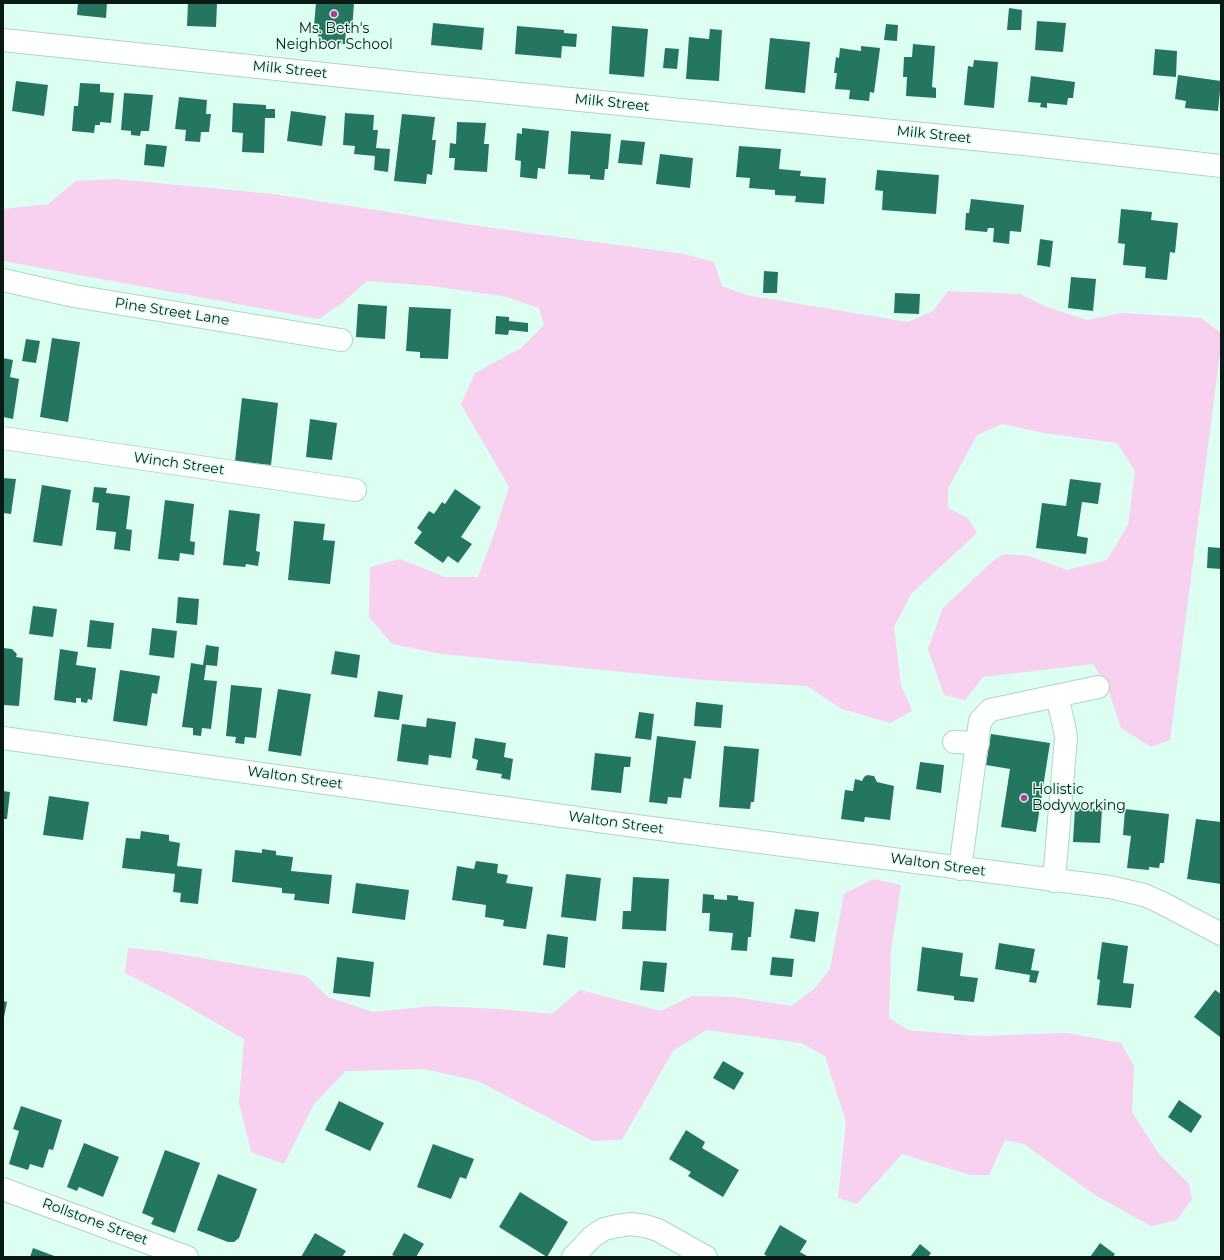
<!DOCTYPE html>
<html>
<head>
<meta charset="utf-8">
<style>
  body { margin:0 }
  #map { position:relative; width:1224px; height:1260px; overflow:hidden; background:#ddfff2; font-family:Montserrat,sans-serif }
  canvas { display:block }
  .frame { position:absolute; inset:0; border:4px solid #091914; pointer-events:none }
</style>
</head>
<body>
<div id="map">
<canvas width="1224" height="1260"></canvas>
<div class="frame"></div>
</div>
<script>
const g = document.querySelector('canvas').getContext('2d');
g.lineJoin = 'round';
function paint(path, color) { g.fillStyle = color; g.fill(path, 'evenodd'); }
const toPath = rows => new Path2D(rows.map(r => 'M' + r).join(''));
function stroke(path, color, width, dash) { g.strokeStyle = color; g.lineWidth = width; g.lineCap = dash ? 'butt' : 'round'; g.setLineDash(dash || []); g.stroke(path); }
function write(font, color, halo, rows, align = 'center') {
  g.font = font + ' Montserrat,sans-serif'; g.lineWidth = 3; g.setLineDash([]); g.textBaseline = 'middle'; g.strokeStyle = halo; g.fillStyle = color; for (const [text, x, y, turn = 0] of rows) {
    g.save(); g.translate(x, y); g.rotate((+turn || 0) * Math.PI / 180); g.textAlign = isNaN(turn) ? turn : align; if (halo) g.strokeText(text, 0, 0); g.fillText(text, 0, 0); g.restore();
  }
}
paint(toPath([
  [115,179,273,194,465,224,684,254,714,262,722,286,746,295,908,322,933,311,948,291,1020,294,1047,307,1087,320,1121,313,1201,318,1221,333,1221,345,1170,740,1151,747,1121,728,1107,686,1093,664,983,677,965,700,944,695,928,649,943,608,994,560,1004,554,1029,556,1067,570,1107,560,1128,525,1135,471,1117,443,1044,433,1002,424,977,435,948,489,948,508,968,518,977,533,911,594,894,627,901,685,912,711,890,723,842,709,807,686,703,680,442,654,392,644,369,617,370,567,400,559,445,577,478,577,495,531,509,487,461,404,475,373,521,348,544,325,539,308,507,297,432,286,367,281,341,304,319,319,3,261,3,209,48,204,76,181],
  [873,879,901,885,891,951,889,1018,908,1030,975,1036,1067,1033,1121,1043,1134,1066,1132,1112,1159,1154,1189,1184,1192,1199,1177,1220,1151,1226,1095,1195,1024,1144,1005,1140,989,1175,970,1175,902,1154,857,1204,838,1198,846,1122,825,1056,801,1043,706,1030,673,1051,622,1140,593,1141,478,1081,424,1069,346,1071,314,1104,284,1164,251,1152,239,1103,244,1039,164,993,125,973,128,948,160,951,306,976,328,997,373,1012,433,1006,500,1009,552,1014,580,990,661,1011,692,996,734,997,791,1006,814,989,830,969,844,894]
]), '#f8d1f1');
paint(toPath([
  [78,3,107,3,106,18,77,15],
  [188,3,217,3,216,27,187,26],
  [316,3,354,3,352,30,346,30,345,44,318,42,319,26,314,26],
  [1009,8,1022,10,1021,30,1007,30],
  [1037,21,1066,23,1063,52,1035,50],
  [433,23,484,28,482,50,431,45],
  [886,24,898,25,897,41,884,40],
  [517,26,564,30,564,33,577,34,576,47,562,46,561,58,515,54],
  [612,26,648,29,644,77,609,74],
  [710,29,722,30,719,81,686,79,689,37,709,39],
  [770,38,810,42,805,93,765,89],
  [913,44,935,46,932,87,936,88,936,98,906,96,907,77,903,77,904,57,912,57],
  [861,46,880,48,874,93,870,92,869,101,849,99,850,90,835,89,837,73,834,73,836,57,839,58,840,48,861,51],
  [665,48,679,49,677,69,663,68],
  [1155,49,1177,51,1176,77,1153,75],
  [974,60,998,62,994,108,964,105,968,66,973,67],
  [1178,75,1221,81,1218,111,1185,108,1186,101,1175,99],
  [1031,76,1075,82,1073,98,1068,98,1067,105,1047,103,1047,108,1040,107,1041,103,1028,102],
  [16,81,48,85,44,116,12,111],
  [80,83,100,84,100,92,114,93,111,123,100,122,100,125,95,125,94,133,72,131,74,106,78,106],
  [124,93,153,95,149,131,141,131,140,136,131,135,131,131,121,130],
  [179,97,207,100,206,114,211,114,209,132,201,132,200,142,185,141,186,130,175,129],
  [233,103,266,105,266,109,275,109,275,118,265,118,264,153,242,152,243,133,232,132],
  [291,111,326,116,322,146,287,141],
  [345,113,374,115,373,130,378,130,376,148,390,149,388,172,374,170,375,156,354,154,355,146,343,145],
  [402,114,435,117,432,140,436,140,432,175,427,174,426,184,394,181],
  [457,122,486,123,484,144,489,144,487,172,454,170,455,158,449,158,450,143,456,144],
  [522,128,549,131,545,169,538,168,537,179,520,177,521,161,515,160,517,133,522,134],
  [571,131,611,134,608,169,605,169,604,180,590,179,590,175,568,174],
  [621,140,645,142,642,165,618,163],
  [146,144,167,146,164,167,144,165],
  [739,146,781,149,779,169,801,171,800,176,826,178,824,204,795,202,796,196,775,195,775,190,749,188,750,178,736,177],
  [660,154,693,158,690,188,656,184],
  [877,170,939,175,936,214,882,210,883,191,875,190],
  [971,199,1024,205,1021,232,1010,231,1009,244,993,242,994,228,988,228,987,232,965,230,966,213,969,213],
  [1121,209,1152,212,1151,220,1178,223,1175,253,1170,252,1167,280,1145,278,1146,267,1123,265,1125,244,1118,243],
  [1040,239,1053,241,1050,267,1037,265],
  [764,271,778,272,777,293,763,293],
  [1071,277,1096,279,1093,311,1068,308],
  [895,293,920,294,919,314,894,313],
  [358,304,387,306,385,339,356,337],
  [409,307,451,309,448,359,420,358,420,352,406,351],
  [496,316,509,317,509,321,528,323,528,332,509,330,508,335,495,334],
  [52,338,80,342,68,422,40,417],
  [26,339,40,341,36,363,22,361],
  [3,358,13,360,10,377,19,379,13,419,3,417],
  [242,398,278,403,271,465,235,461],
  [310,419,337,423,332,460,306,457],
  [3,478,16,479,11,514,3,513],
  [1070,479,1101,483,1098,504,1082,502,1077,536,1088,538,1086,554,1036,548,1042,503,1066,506],
  [42,485,71,490,62,546,33,542],
  [94,487,107,488,106,493,130,496,126,529,132,530,130,551,114,549,116,532,96,530,99,503,92,502],
  [455,489,481,507,461,537,472,544,458,563,448,556,443,563,414,543,422,532,417,528,429,511,434,514,442,502,445,504],
  [165,500,194,504,190,541,195,542,194,555,180,553,179,561,158,559],
  [229,510,260,514,256,551,260,552,258,566,246,564,245,567,223,565],
  [294,521,325,524,323,540,335,541,330,584,288,580],
  [1208,547,1221,548,1221,569,1207,568],
  [178,597,199,599,197,625,176,623],
  [33,606,57,609,53,637,29,634],
  [90,620,114,623,111,649,87,647],
  [152,628,177,631,174,658,149,655],
  [206,645,219,647,217,666,206,665,204,680,217,681,211,729,202,728,201,736,193,735,193,728,182,727,191,663,203,665],
  [3,648,12,649,17,654,16,657,23,658,19,706,3,705],
  [60,649,78,652,76,665,96,668,92,700,88,699,87,703,81,702,81,698,76,698,76,703,54,700],
  [335,651,360,655,357,678,331,674],
  [120,670,160,676,157,694,152,693,147,726,113,721],
  [231,685,262,688,256,738,245,737,244,744,235,743,236,737,226,736],
  [278,689,311,694,301,756,268,751],
  [378,691,403,695,399,720,374,717],
  [696,702,723,705,721,728,694,726],
  [639,712,654,714,651,740,635,738],
  [427,718,456,722,451,758,429,755,428,765,397,761,402,724,426,727],
  [991,734,1050,743,1036,832,1001,827,1010,769,986,765],
  [657,736,696,741,691,779,684,778,681,798,668,797,667,804,649,802],
  [475,738,506,743,504,757,513,759,510,780,501,778,502,774,476,770,478,760,472,758],
  [724,746,759,749,754,802,751,802,750,809,719,807],
  [595,753,631,757,630,767,624,767,621,793,591,790],
  [920,762,944,765,941,793,916,789],
  [867,775,874,776,877,782,894,786,890,820,865,817,864,822,841,819,845,790,853,791,855,779,862,781,864,777],
  [3,791,10,792,7,819,3,819],
  [49,796,89,802,83,840,43,835],
  [1075,808,1102,809,1100,843,1073,842],
  [1125,809,1169,814,1164,863,1160,863,1159,868,1149,867,1149,870,1127,868,1131,836,1123,835],
  [1196,819,1221,822,1221,884,1187,879],
  [141,831,169,835,169,841,180,843,177,866,202,869,198,904,180,902,181,893,173,892,175,874,122,868,126,838,140,839],
  [262,849,276,851,276,855,293,857,291,871,332,875,329,904,294,900,295,894,282,893,282,888,232,882,235,850,262,853],
  [476,861,498,864,497,873,508,875,506,883,533,887,526,929,503,926,504,920,485,917,486,905,452,900,457,866,474,869],
  [566,874,601,878,596,921,561,917],
  [633,877,669,879,666,931,622,929,623,911,631,911],
  [356,883,409,890,405,920,352,913],
  [703,894,714,895,714,899,727,900,727,895,738,896,738,900,754,902,751,937,748,937,747,951,731,950,733,933,709,931,710,913,702,913],
  [795,909,819,912,815,942,790,938],
  [547,934,568,937,565,968,543,965],
  [1102,942,1128,946,1123,983,1134,984,1131,1008,1097,1005,1100,980,1097,979],
  [999,943,1035,949,1031,970,1039,971,1036,983,1029,982,1030,975,995,969],
  [922,947,963,953,960,976,978,978,974,1002,954,1000,954,996,917,991],
  [337,957,374,962,370,997,333,993],
  [772,957,794,959,792,977,770,975],
  [643,961,667,963,664,992,640,990],
  [1215,990,1221,994,1220,1037,1194,1017],
  [3,1001,7,1002,4,1017,3,1017],
  [723,1061,744,1073,734,1090,713,1078],
  [1179,1100,1202,1116,1191,1133,1168,1117],
  [339,1101,384,1123,370,1151,325,1130],
  [21,1106,62,1120,53,1150,49,1149,43,1168,30,1164,28,1170,9,1164,19,1131,13,1129],
  [686,1130,705,1142,702,1148,739,1170,723,1197,688,1176,691,1172,669,1159],
  [84,1143,119,1157,103,1197,79,1187,77,1191,67,1187],
  [433,1144,474,1159,466,1179,460,1177,451,1199,417,1187],
  [165,1150,200,1163,175,1233,151,1224,154,1218,142,1213],
  [218,1174,257,1189,239,1238,234,1242,228,1242,197,1230],
  [520,1192,568,1222,547,1257,499,1227],
  [780,1225,807,1241,800,1252,807,1256,806,1257,768,1257,764,1254],
  [315,1233,346,1251,342,1257,301,1257],
  [404,1233,424,1244,416,1257,397,1257,392,1255],
  [1100,1243,1115,1254,1113,1257,1090,1257],
  [920,1244,931,1253,928,1257,910,1257],
  [33,1248,57,1257,30,1257]
]), '#247660');
const minor = toPath([
  [3,40,409,83,1024,144,1221,166],
  [3,280,74,296,341,340],
  [3,438,355,490],
  [3,738,613,823,1110,887,1144,895,1160,902,1221,934],
  [954,742,978,743],
  [960,869,980,721,990,710,1098,687],
  [1054,881,1066,737,1064,726,1057,696],
  [573,1257,592,1237,604,1229,617,1226,631,1224,645,1226,658,1230,706,1257]
]);
const major = toPath([
  [3,1189,187,1257]
]);
stroke(minor, '#acd6c7', 24);
stroke(major, '#acd6c7', 24);
stroke(minor, '#fff', 22);
stroke(major, '#fff', 22);
for (const [x, y, r, color] of [
  [334,14,4,"#aa3e9d"],
  [1024,798,4,"#aa3e9d"]
]) { const dot = new Path2D(); dot.arc(x, y, r, 0, 2 * Math.PI); g.fillStyle = color; g.fill(dot); stroke(dot, '#ddfff2', 1.5); }
write('14px', '#091914', '#ddfff2', [
  ["Ms. Beth's",334,29],
  ["Neighbor School",334,45],
  ["Holistic",1032,790,"left"],
  ["Bodyworking",1032,806,"left"]
]);
write('14px', '#091914', '#ddfff2', [
  ["Milk Street",290,70,6],
  ["Milk Street",612,103,6],
  ["Milk Street",934,135,6],
  ["Pine Street Lane",172,312,9],
  ["Winch Street",179,464,8],
  ["Walton Street",295,778,8],
  ["Walton Street",616,823,8],
  ["Walton Street",938,865,8],
  ["Rollstone Street",95,1222,20]
]);
</script>
</body>
</html>
